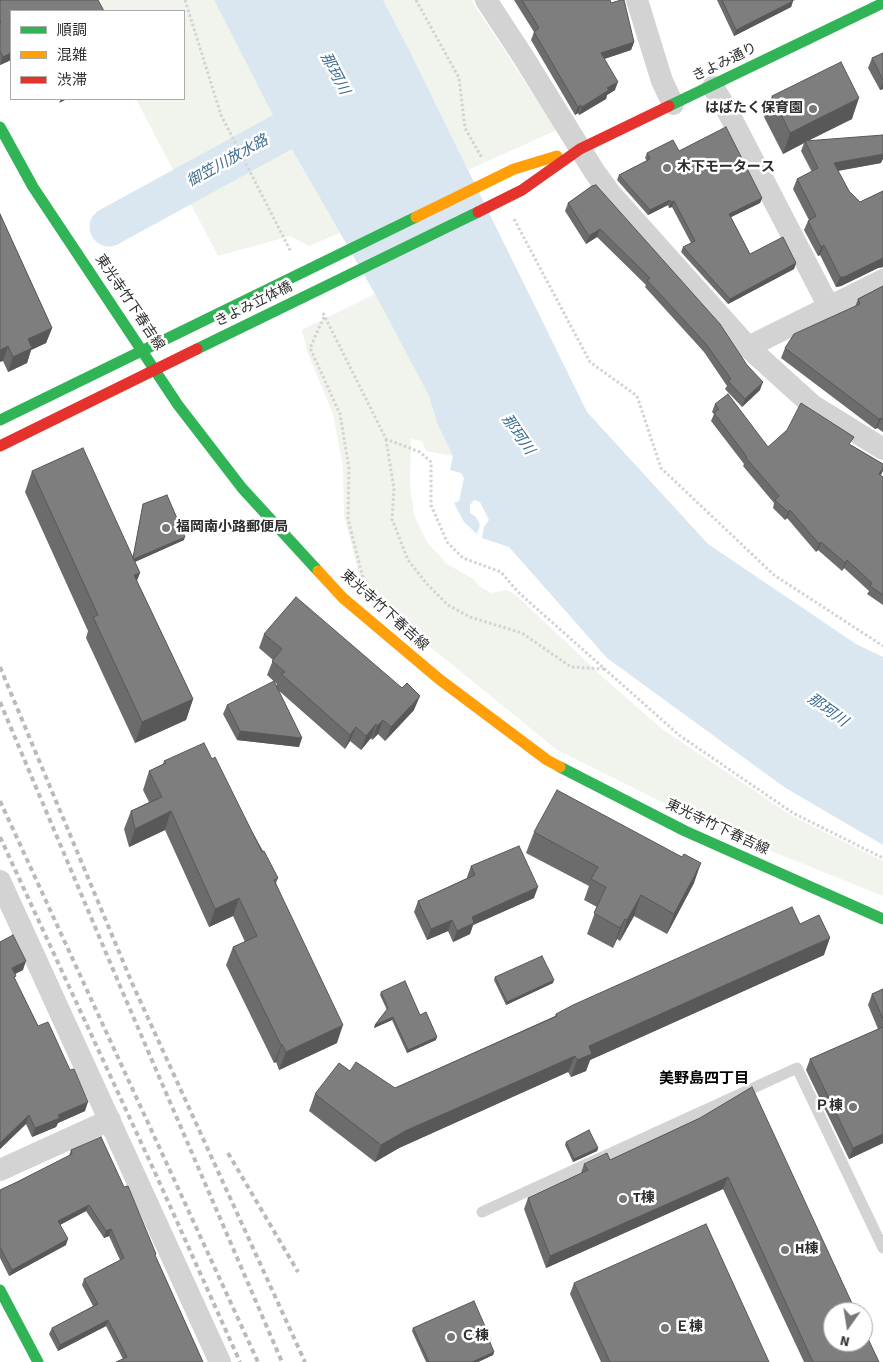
<!DOCTYPE html>
<html>
<head>
<meta charset="utf-8">
<style>
  body { margin:0 }
  #map { position:relative; width:883px; height:1362px; overflow:hidden; background:#fff; font-family:"Source Sans 3","Noto Sans JP",sans-serif }
  canvas { display:block }
  .legend { position:absolute; left:10px; top:10px; width:175px; height:90px; box-sizing:border-box; background:#fff; border:1px solid #ababab; margin:0; padding:6px 9px; list-style:none; font-size:15px; color:#2e2e2e }
  .legend li { display:flex; align-items:center; gap:10px; height:25px }
  .legend b { width:25px; border:1px solid #ababab }
  .north { position:absolute; left:823px; top:1302px; width:50px; height:50px; box-sizing:border-box; background:#fff; border:1px solid #ababab; border-radius:50%; rotate:193deg; font-size:14px; font-weight:700; line-height:20px; text-align:center; color:#2e2e2e }
  .north::after { content:''; display:block; margin:auto; width:18px; height:22px; background:#777; clip-path:polygon(50% 0,100% 100%,50% 72%,0 100%) }
</style>
</head>
<body>
<div id="map">
<canvas width="883" height="1362"></canvas>
<ul class="legend">
<li><b style="height:6px;background:#30b455"></b>順調</li>
<li><b style="height:6px;background:#ff9f0a"></b>混雑</li>
<li><b style="height:6px;background:#e5322d"></b>渋滞</li>
</ul>
<div class="north">N</div>
</div>
<script>
const g = document.querySelector('canvas').getContext('2d');
g.lineJoin = 'round';
function paint(path, color) { g.fillStyle = color; g.fill(path, 'evenodd'); }
const toPath = rows => new Path2D(rows.map(r => 'M' + r).join(''));
function stroke(path, color, width, dash) { g.strokeStyle = color; g.lineWidth = width; g.lineCap = dash ? 'butt' : 'round'; g.setLineDash(dash || []); g.stroke(path); }
function write(font, color, halo, rows, align = 'center') {
  g.font = font + ' "Source Sans 3","Noto Sans JP",sans-serif'; g.lineWidth = 5; g.setLineDash([]); g.textBaseline = 'middle'; g.strokeStyle = halo; g.fillStyle = color; for (const [text, x, y, turn = 0] of rows) {
    g.save(); g.translate(x, y); g.rotate((+turn || 0) * Math.PI / 180); g.textAlign = isNaN(turn) ? turn : align; if (halo) g.strokeText(text, 0, 0); g.fillText(text, 0, 0); g.restore();
  }
}
paint(toPath([
  [87,0,214,0,278,125,340,233,309,246,290,236,218,256,136,99,184,99,184,11,93,11],
  [383,0,471,0,557,130,468,170],
  [375,294,429,396,437,423,453,456,426,451,422,441,411,439,410,485,414,515,427,542,447,564,473,579,482,588,492,593,506,590,516,595,605,679,662,729,792,816,883,861,883,896,714,828,557,750,364,593,344,516,343,467,333,414,307,351,302,330]
]), '#f0f4ec');
paint(toPath([
  [214,0,383,0,409,50,587,412,708,544,856,644,883,657,883,845,784,787,607,658,509,547,482,538,484,527,489,520,480,502,474,500,470,505,470,513,476,517,480,525,477,534,464,522,454,503,459,501,464,478,461,473,450,470,453,456,437,423,429,396,375,294,278,125]
]), '#dae7f0');
stroke(toPath([
  [109,227,330,106]
]), '#dae7f0', 39);
stroke(toPath([
  [185,0,221,115,291,252],
  [416,0,459,78,465,128,482,158],
  [514,219,590,362,637,396,661,468,774,575,883,646],
  [323,313,386,439,420,452,431,462,431,505,447,542,463,558,501,572,518,592,679,735,793,813,883,858],
  [324,317,310,348,340,414,349,468,348,519,363,578,368,585],
  [386,439,394,489,392,519,408,560,427,584,448,605,470,617,522,633,571,667,604,669]
]), '#d3d3d3', 3, [2.5, 2.5]);
stroke(toPath([
  [482,1212,797,1068,883,1248]
]), '#d3d3d3', 11);
stroke(toPath([
  [486,0,524,58,594,171,610,193,748,347,812,405,883,449],
  [637,0,662,81,673,104],
  [713,87,727,110,829,307],
  [748,347,883,280],
  [0,881,220,1362],
  [0,1170,110,1120]
]), '#d3d3d3', 22);
stroke(toPath([
  [669,106,883,3],
  [0,127,33,187,178,405,242,488,318,571],
  [197,349,478,212],
  [0,420,416,217],
  [560,767,685,831,883,919],
  [0,1290,38,1362]
]), '#30b455', 11);
stroke(toPath([
  [416,217,514,169,557,156],
  [318,571,343,598,439,679,547,760,560,767]
]), '#ff9f0a', 11);
stroke(toPath([
  [478,212,522,190,580,149,669,106],
  [0,446,197,349]
]), '#e5322d', 11);
stroke(toPath([
  [0,667,132,983,305,1362],
  [0,702,120,986,282,1362],
  [0,801,258,1362],
  [0,837,157,1177,240,1362],
  [228,1153,298,1272]
]), '#bababa', 4, [5, 4]);
paint(toPath([
  [0,0,11,11,11,60,0,65],
  [514,0,610,0,611,3,634,42,631,50,604,59,615,90,607,95,606,99,579,115,578,113,575,115,531,40,534,32],
  [717,0,795,0,793,1,791,7,734,36],
  [883,53,883,89,880,90,868,68,872,58],
  [772,96,852,119,808,141,881,163,838,171,849,191,860,202,883,191,883,267,878,268,841,286,836,287,820,255,818,256,804,230,808,221,809,220,793,189,797,179,812,172,801,151,804,143,783,154,764,117],
  [679,151,762,198,760,203,731,217,750,254,796,263,794,269,728,304,681,252,683,247,691,243,672,207,669,208,668,205,648,215,617,180,619,175,647,161,645,158,647,153],
  [592,186,760,390,742,407,725,389,727,386,704,352,645,287,646,285,597,237,586,244,565,211,568,203],
  [0,214,52,328,46,343,31,350,27,363,8,372,3,361],
  [883,286,883,432,877,428,875,429,781,358,785,348,855,307,858,299],
  [715,404,768,447,851,445,883,464,883,471,880,476,883,477,883,605,867,594,869,591,844,568,842,571,818,550,816,552,787,518,785,520,773,508,774,503,743,466,744,464,711,421,714,414,712,412],
  [32,471,133,557,143,504,184,540,135,562,137,581,193,699,186,720,135,743,86,638,88,631,25,492],
  [264,634,414,710,385,741,378,734,372,740,371,738,361,750,350,741,345,749,278,690,299,747,237,740,223,714,227,705,276,686,277,684,267,675,273,660,259,648],
  [212,759,278,878,276,883,337,1043,279,1070,276,1062,274,1063,226,965,233,947,245,942,233,916,209,927,165,830,129,847,124,829,131,811,149,802,143,790,149,771,163,764,164,761],
  [534,832,694,883,667,934,634,916,620,941,617,939,613,948,587,934,597,907,584,900,589,886,526,853],
  [471,866,534,898,473,925,470,934,453,942,448,931,427,940,414,912,418,901,467,878,467,877],
  [800,924,824,955,590,1060,586,1071,571,1077,568,1072,399,1148,375,1162,309,1111,315,1094,350,1071,395,1088,555,1016,556,1014],
  [0,942,23,970,15,974,15,980,38,1026,85,1111,58,1123,56,1127,32,1137,26,1124,0,1149],
  [495,977,553,983,506,1005,494,980],
  [883,989,883,1143,849,1159,806,1070,810,1059,878,1029,868,1005,872,994],
  [381,992,420,1015,436,1040,407,1053,392,1020,374,1028,375,1025,387,1010,380,995],
  [700,1118,879,1362,804,1362,723,1189,546,1268,524,1209,528,1198,581,1173,584,1164,610,1160],
  [566,1142,598,1148,597,1151,573,1162,565,1145],
  [71,1150,124,1187,203,1362,123,1359,106,1326,58,1351,49,1334,52,1328,93,1306,82,1285,84,1279,120,1260,109,1236,104,1238,86,1211,60,1225,66,1245,9,1276,0,1258,0,1190,17,1182,69,1156],
  [574,1283,769,1362,601,1362,570,1294],
  [413,1328,490,1343,494,1352,493,1355,478,1362,426,1362,412,1331]
]), '#6c6c6c');
paint(toPath([
  [793,1,791,7,734,36,736,30],
  [634,42,631,50,598,61,601,53],
  [11,53,11,60,0,65,3,57],
  [883,81,883,89,880,90],
  [618,82,615,90,607,95,606,99,579,115,582,107,607,88],
  [859,98,852,119,805,142,805,141,804,143,783,154,790,133],
  [61,99,67,99,59,103],
  [581,105,578,113,575,115,578,107],
  [883,154,883,159,881,163,830,172,834,163],
  [762,198,760,203,727,219,729,214],
  [670,200,668,205,648,215,650,210],
  [674,201,672,207,669,208,671,202],
  [600,229,597,237,586,244,589,236],
  [824,245,820,255,818,256,821,247],
  [881,258,883,258,883,267,878,268,841,286,836,287,840,277],
  [796,263,794,269,728,304,730,299],
  [52,328,46,343,31,350,27,363,8,372,13,357,28,339],
  [8,346,3,361,0,362,0,350],
  [763,382,760,390,742,407,745,399],
  [881,418,877,428,875,429,879,419],
  [883,468,882,473,876,482,879,474],
  [790,510,787,518,785,520,788,512],
  [185,537,184,540,132,563,133,560],
  [821,542,818,550,816,552,819,544],
  [847,560,844,568,842,571,845,563],
  [140,573,132,594,134,575],
  [420,696,414,710,385,741,391,727],
  [193,699,186,720,135,743,142,722],
  [383,720,378,734,372,740,377,726],
  [376,724,371,738,361,750,366,736],
  [356,727,350,741,345,749,350,735],
  [240,731,302,738,299,747,237,740],
  [171,811,165,830,129,847,135,829],
  [701,863,694,883,667,934,674,914],
  [538,887,534,898,473,925,470,934,453,942,457,931,472,917],
  [641,895,634,916,620,941,627,920],
  [239,898,233,916,209,927,215,909],
  [625,919,617,939,613,948,620,928],
  [452,920,448,931,427,940,431,929],
  [830,938,824,955,590,1060,586,1071,571,1077,577,1060,589,1046],
  [26,961,23,970,9,977,12,968],
  [554,980,553,983,506,1005,507,1002],
  [393,1017,392,1020,374,1028,375,1025],
  [343,1025,337,1043,279,1070,286,1052],
  [437,1037,436,1040,407,1053,408,1050],
  [282,1044,276,1062,274,1063,281,1045],
  [575,1056,568,1072,399,1148,375,1162,381,1145,405,1131],
  [88,1102,85,1111,58,1123,56,1127,32,1137,35,1128,58,1115],
  [29,1115,26,1124,0,1149,0,1143],
  [883,1134,883,1143,849,1159,853,1148],
  [598,1148,597,1151,573,1162,574,1159],
  [728,1177,723,1189,546,1268,550,1256],
  [89,1205,86,1211,56,1227,58,1221],
  [111,1229,109,1236,104,1238,106,1231],
  [68,1239,66,1245,9,1276,12,1270],
  [108,1320,106,1326,58,1351,60,1345],
  [494,1352,493,1355,478,1362,472,1362]
]), '#585858');
const building = toPath([
  [0,0,98,0,104,11,11,11,11,53,3,57,0,51,0,23,1,22,0,21,0,0],
  [522,0,610,0,611,3,621,0,624,0,634,42,601,53,618,82,607,88,609,90,582,107,581,105,578,107,534,32,539,28,522,0],
  [722,0,792,0,793,1,736,30,722,0],
  [883,53,883,80,872,58,883,53],
  [841,62,859,98,790,133,772,96,841,62],
  [726,127,762,198,729,214,750,254,783,237,796,263,730,299,683,247,695,241,674,201,671,202,670,200,650,210,619,175,650,159,647,153,673,140,679,151,726,127],
  [883,135,883,154,834,163,849,191,860,202,883,191,883,258,844,277,840,277,824,245,821,247,808,221,816,216,797,179,818,168,805,141,883,135],
  [596,185,720,324,747,365,763,382,745,399,728,381,731,379,706,344,647,280,650,278,600,229,589,236,568,203,592,186,596,185],
  [0,214,52,328,28,339,32,348,13,357,8,346,0,350,0,214],
  [883,286,883,420,881,418,879,419,785,348,794,334,860,304,858,299,883,286],
  [728,394,768,447,787,430,801,403,854,437,849,444,883,464,883,468,879,474,883,477,883,595,870,586,872,583,847,560,845,563,821,542,819,544,790,510,788,512,775,500,779,496,746,458,747,457,714,413,719,409,715,404,728,394],
  [83,448,140,573,134,575,193,699,142,722,93,617,98,615,32,471,83,448],
  [167,495,185,537,134,559,133,558,143,504,167,495],
  [296,597,402,688,407,683,420,696,391,727,383,720,377,726,376,724,366,736,356,727,350,735,281,674,285,672,272,661,282,649,264,634,296,597],
  [274,681,302,738,240,731,227,705,274,681],
  [204,743,212,759,215,757,262,852,264,851,278,878,274,880,343,1025,286,1052,282,1044,281,1045,233,947,257,936,239,898,215,909,171,811,135,829,131,811,162,797,149,771,166,763,164,761,204,743],
  [557,790,682,857,684,854,701,863,674,914,641,895,627,920,625,919,620,928,594,913,606,887,591,879,598,867,534,832,557,790],
  [519,846,538,887,472,917,474,923,457,931,452,920,431,929,418,901,475,875,471,866,519,846],
  [792,907,800,924,819,915,830,938,589,1046,592,1054,577,1060,575,1056,405,1131,381,1145,315,1094,339,1063,350,1071,356,1062,395,1088,557,1016,556,1014,573,1005,792,907],
  [13,935,26,961,12,968,16,976,14,977,38,1026,48,1022,70,1070,74,1069,88,1102,58,1115,60,1118,35,1128,29,1115,0,1143,0,942,13,935],
  [542,956,554,980,507,1002,495,977,542,956],
  [405,981,420,1015,426,1012,437,1037,408,1050,393,1017,375,1025,388,1008,381,992,405,981],
  [883,989,883,1019,872,994,883,989],
  [883,1027,883,1134,853,1148,810,1059,883,1027],
  [752,1087,856,1312,833,1312,833,1342,863,1342,863,1328,879,1362,813,1362,728,1177,550,1256,528,1198,588,1170,584,1164,607,1153,610,1160,700,1118,752,1087],
  [589,1130,598,1148,574,1159,566,1142,589,1130],
  [101,1137,124,1187,128,1186,156,1254,155,1255,203,1362,116,1362,127,1357,108,1320,60,1345,52,1328,98,1304,84,1279,124,1258,111,1229,106,1231,89,1205,58,1221,68,1239,12,1270,0,1247,0,1190,17,1182,72,1154,71,1150,101,1137],
  [706,1224,769,1362,610,1362,574,1283,706,1224],
  [474,1301,491,1340,489,1340,494,1352,472,1362,429,1362,413,1328,474,1301]
]);
paint(building, '#7e7e7e');
stroke(building, '#585858', 1);
for (const [x, y, r, color] of [
  [813,109,5,"#777"],
  [667,168,5,"#777"],
  [166,528,5,"#777"],
  [853,1107,5,"#777"],
  [623,1199,5,"#777"],
  [785,1250,5,"#777"],
  [665,1328,5,"#777"],
  [451,1337,5,"#777"]
]) { const dot = new Path2D(); dot.arc(x, y, r, 0, 2 * Math.PI); g.fillStyle = color; g.fill(dot); stroke(dot, '#fff', 2); }
write('14px', '#2e2e2e', '#fff', [
  ["きよみ通り",725,63,-26],
  ["東光寺竹下春吉線",129,303,56],
  ["きよみ立体橋",254,305,-26],
  ["東光寺竹下春吉線",384,611,42],
  ["東光寺竹下春吉線",717,828,25]
]);
write('bold 14px', '#2e2e2e', '#fff', [
  ["はばたく保育園",803,109,"right"],
  ["木下モータース",677,168],
  ["福岡南小路郵便局",176,528],
  ["Ｐ棟",843,1107,"right"],
  ["T棟",633,1199],
  ["H棟",795,1250],
  ["Ｅ棟",675,1328],
  ["Ｃ棟",461,1337]
], 'left');
write('italic 15px', '#3f6d8e', '#fff', [
  ["那珂川",334,74,62],
  ["御笠川放水路",228,162,-29],
  ["那珂川",517,435,55],
  ["那珂川",827,711,36]
]);
write('bold 15px', '#000', '#fff', [
  ["美野島四丁目",704,1080]
]);
</script>
</body>
</html>
